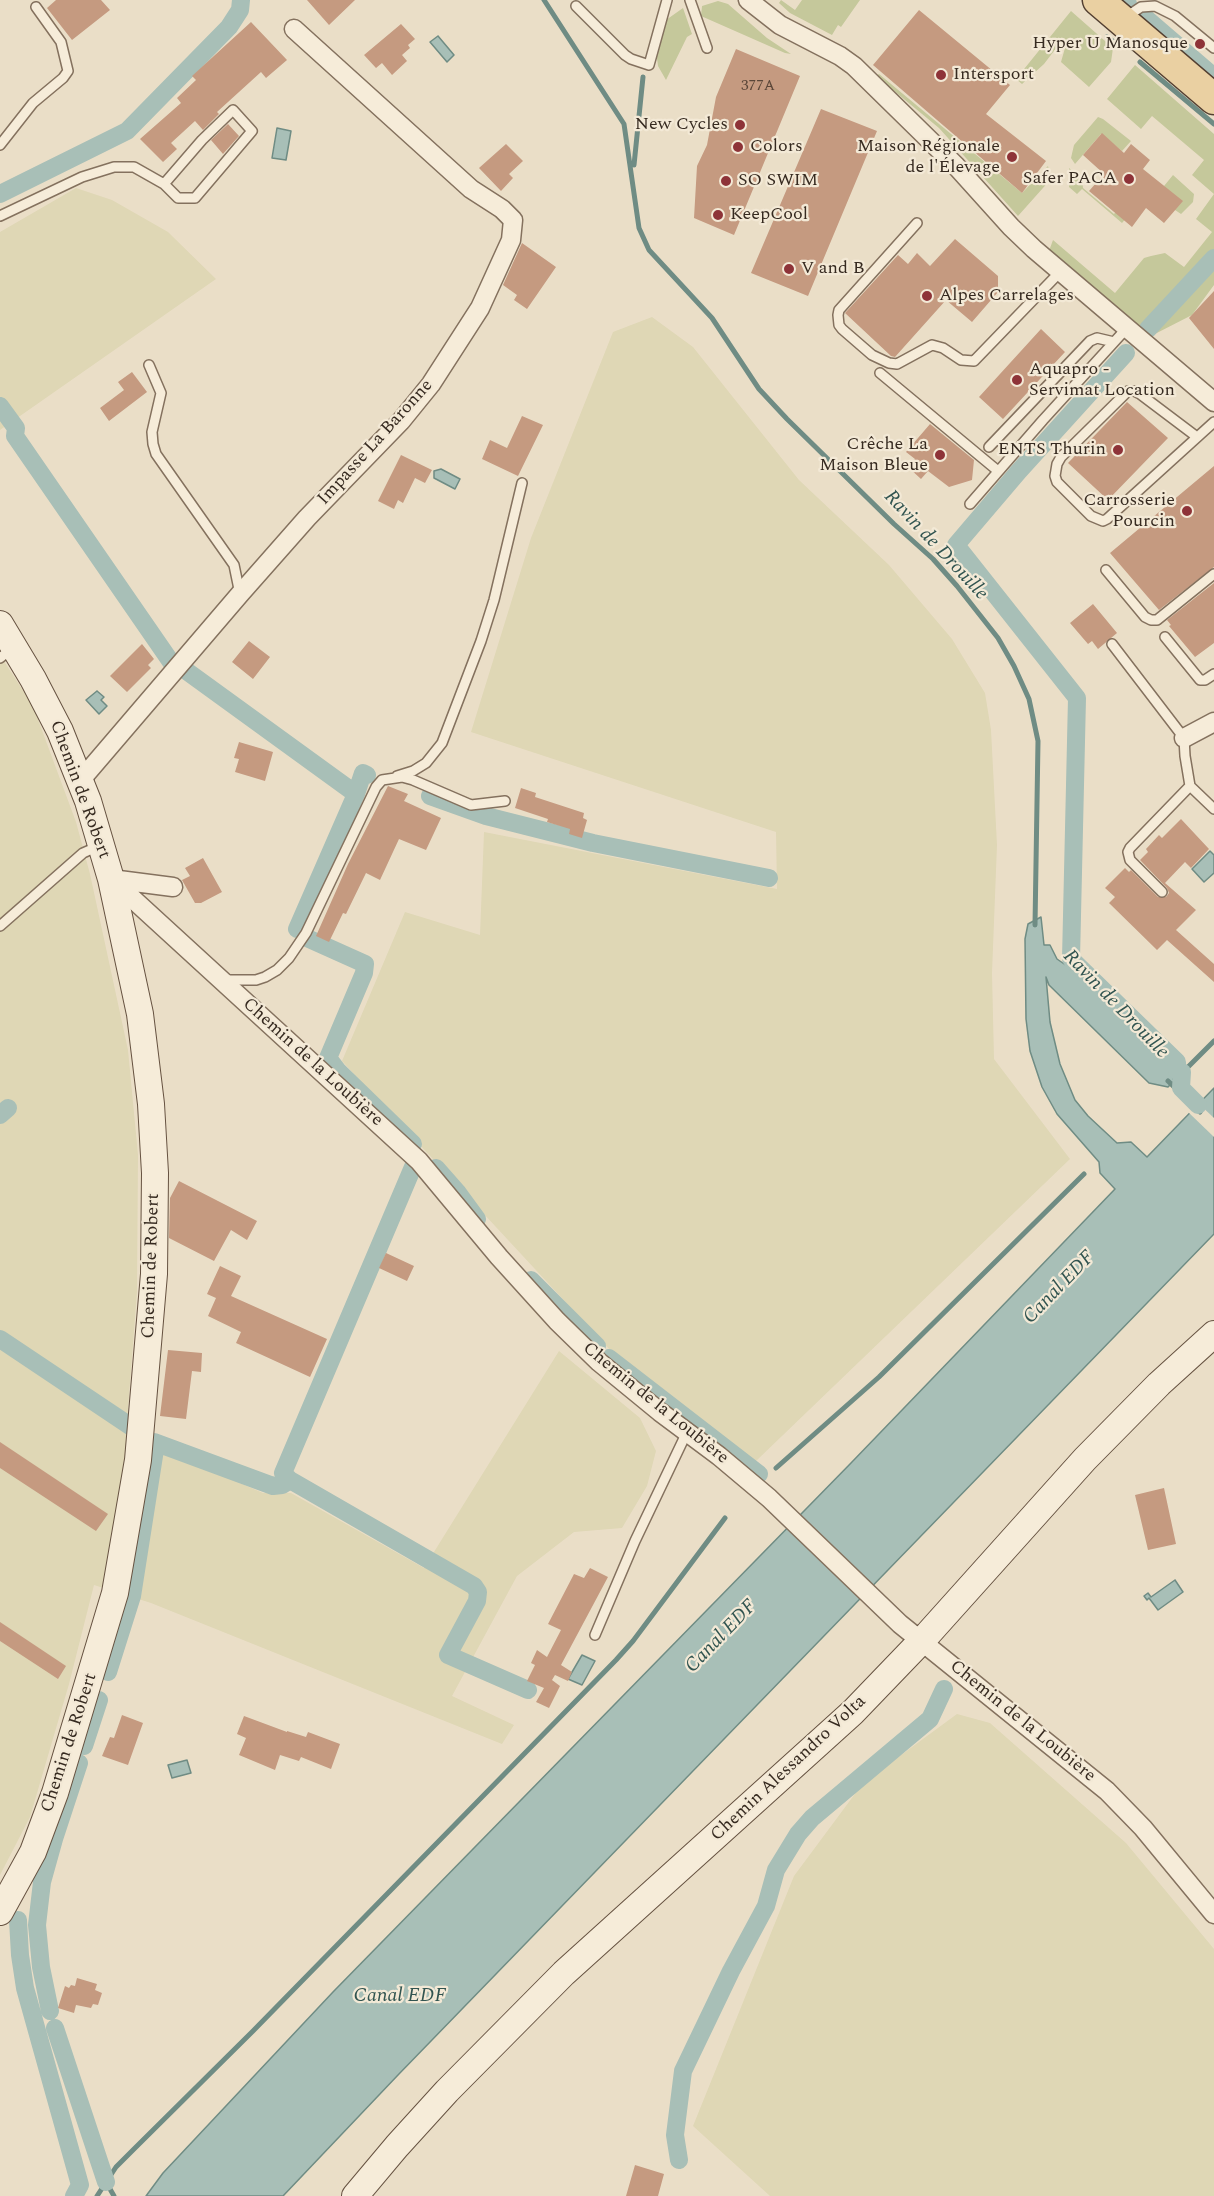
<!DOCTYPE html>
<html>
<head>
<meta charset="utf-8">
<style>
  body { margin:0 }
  canvas { display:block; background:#eadec7 }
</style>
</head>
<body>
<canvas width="1214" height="2196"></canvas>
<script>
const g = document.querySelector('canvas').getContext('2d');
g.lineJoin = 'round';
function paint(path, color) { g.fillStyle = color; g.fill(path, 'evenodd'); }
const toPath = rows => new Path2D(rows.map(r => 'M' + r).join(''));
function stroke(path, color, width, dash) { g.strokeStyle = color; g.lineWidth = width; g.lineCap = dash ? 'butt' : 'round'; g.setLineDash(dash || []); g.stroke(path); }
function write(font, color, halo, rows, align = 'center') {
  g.font = font + ' Spectral,serif'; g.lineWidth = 4.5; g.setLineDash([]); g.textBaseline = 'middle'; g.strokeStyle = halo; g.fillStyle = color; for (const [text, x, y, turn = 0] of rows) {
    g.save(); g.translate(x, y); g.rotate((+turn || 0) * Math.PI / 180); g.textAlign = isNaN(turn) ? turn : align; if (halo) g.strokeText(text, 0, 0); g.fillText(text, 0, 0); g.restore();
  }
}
paint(toPath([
  [76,188,112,200,168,232,216,279,0,430,0,232],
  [652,317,693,347,799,480,889,565,952,639,985,693,991,730,997,845,992,973,994,1059,1070,1159,756,1461,611,1351,342,1061,405,912,480,935,484,832,777,889,776,832,471,732,531,538,613,332],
  [0,655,33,706,76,822,90,874,128,1050,138,1155,137,1292,126,1434,263,1493,291,1493,424,1568,559,1351,640,1418,656,1451,647,1486,622,1528,574,1532,517,1576,452,1696,514,1725,502,1744,151,1603,94,1585,69,1684,30,1817,0,1875],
  [957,1714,990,1723,1126,1843,1214,1949,1214,2196,770,2196,693,2126,794,1876,863,1783]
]), '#dfd7b5');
paint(toPath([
  [781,0,795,10,802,0,860,0,841,27,838,25,832,35,790,13,779,3],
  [718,1,728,4,767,38,791,54,785,53,701,16,702,6],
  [683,8,692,34,687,37,666,80,658,66,655,43,666,20],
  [1071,11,1113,48,1111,62,1089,87,1061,62,1065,48,1057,47,1044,64,1022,84,1016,79],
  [1135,65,1214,134,1214,251,1208,258,1211,261,1214,259,1214,285,1192,315,1149,337,1049,251,1053,240,1115,293,1144,258,1151,256,1165,253,1184,267,1212,232,1196,219,1214,194,1192,175,1204,160,1152,116,1141,129,1107,99],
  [879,74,1022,193,1048,166,1051,179,1018,216,939,128,876,76],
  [1098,117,1103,119,1131,141,1122,151,1101,134,1075,164,1071,158,1074,145],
  [1069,168,1082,179,1083,188,1114,214,1121,206,1130,214,1122,223,1082,189,1077,194,1069,187],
  [1173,175,1194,194,1193,202,1181,214,1175,210,1164,186],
  [1124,347,1133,356,1027,474,1017,463]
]), '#c5c89b');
const water = toPath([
  [438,36,454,55,447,62,430,42,438,36],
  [277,128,291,131,286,160,272,158,277,128],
  [441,469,460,479,455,489,434,478,434,471,441,469],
  [97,691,104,697,101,700,107,706,99,714,86,700,97,691],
  [1210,851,1214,855,1214,873,1204,882,1192,869,1210,851],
  [1041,917,1044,945,1050,945,1057,959,1070,968,1169,1065,1174,1081,1168,1087,1149,1083,1049,985,1046,977,1050,1022,1060,1064,1075,1100,1088,1116,1117,1143,1131,1142,1147,1157,1214,1088,1214,1234,398,2075,283,2196,146,2196,163,2173,333,1992,851,1463,1115,1189,1100,1173,1099,1162,1057,1114,1042,1087,1030,1051,1026,1019,1025,939,1028,924,1041,917],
  [1175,1580,1183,1592,1158,1610,1149,1598,1147,1600,1144,1596,1148,1593,1151,1597,1175,1580],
  [582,1655,595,1661,582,1685,568,1679,582,1655],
  [187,1760,191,1773,172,1778,168,1765,187,1760]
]);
paint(water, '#a8bfb7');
stroke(water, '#6f8c84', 1.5);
paint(toPath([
  [1197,1102,1214,1118,1214,1137,1187,1111]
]), '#eadec7');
stroke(toPath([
  [544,0,624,124,639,228,649,250,712,318,759,389,787,419,894,524,933,559,957,586,998,638,1014,666,1029,699,1038,741,1035,925],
  [1107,37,1117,44],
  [1140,62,1214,124],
  [634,165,643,77],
  [1184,1071,1214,1041],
  [1168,1081,1200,1112],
  [776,1468,879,1377,1084,1174],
  [106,2182,114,2196],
  [97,2196,116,2167,134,2149,253,2031,616,1660,633,1641,725,1518]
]), '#6f8c84', 5);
stroke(toPath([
  [1123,0,1128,4],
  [1141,14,1214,77],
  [0,194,127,131,229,27,240,10,241,0],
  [1148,329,1214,258],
  [1126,353,1019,471,956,545,1077,698,1071,959,1177,1062,1177,1071,1182,1072,1181,1088,1198,1105],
  [0,406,16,428,15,436,171,662],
  [181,667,356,794,363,773,367,775],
  [430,796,486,816,593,843,769,878],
  [297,929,356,794],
  [307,938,365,964,364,973,328,1058,338,1071,413,1144],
  [0,1115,8,1108],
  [436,1168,458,1193,477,1219],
  [531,1280,597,1346],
  [0,1339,136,1430],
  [609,1358,759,1474],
  [154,1442,273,1486,282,1485,290,1480,474,1586,478,1592,477,1601,448,1655,528,1690],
  [290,1480,283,1473,413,1167],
  [108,1672,132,1596,156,1443],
  [84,1746,99,1700],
  [18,1920,20,1955,25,1988,80,2185,74,2196],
  [50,2011,41,1967,37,1925,42,1882,54,1839,79,1763],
  [55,2028,106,2182],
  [679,2160,675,2135,683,2071,731,1971,766,1906,776,1870,798,1834,812,1818,930,1719,944,1689]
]), '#a8bfb7', 18);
paint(toPath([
  [56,0,101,0,110,10,72,40,47,8],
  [307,0,355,0,329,25],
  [919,10,1010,85,986,114,1046,161,1022,193,873,65],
  [251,22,287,60,266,78,261,72,217,112,219,114,203,130,195,121,171,143,177,149,163,162,140,139,181,103,177,98,196,80,192,76],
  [401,24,415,39,408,45,410,48,402,55,407,61,392,75,382,63,376,68,364,55],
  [736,49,800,76,734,235,694,218,697,166,707,145,716,97],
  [821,109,877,131,808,296,751,273],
  [228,124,239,136,223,154,211,140],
  [1102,133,1124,153,1131,144,1150,160,1143,169,1183,201,1164,223,1146,208,1132,227,1089,191,1104,174,1083,155],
  [506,144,523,161,509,174,513,178,501,191,479,168],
  [955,239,998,276,998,292,972,322,946,300,895,357,891,356,845,313,898,255,908,264,917,253,930,266],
  [522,243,556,267,527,309,514,300,517,295,503,285],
  [1214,291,1214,349,1189,318],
  [1041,329,1065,352,1003,419,979,397],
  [132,372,147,392,109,421,100,408,124,390,118,382],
  [1127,402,1168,438,1108,500,1068,463],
  [522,416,543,425,518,476,482,459,490,440,507,448],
  [930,424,974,460,972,480,949,487,928,471,921,479,909,468,915,459,906,452],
  [401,455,432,470,425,483,415,478,403,503,398,500,394,509,378,501],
  [1214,466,1214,567,1159,610,1110,553],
  [1214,583,1214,643,1195,657,1169,626,1171,625,1167,620],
  [1093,604,1117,633,1098,649,1092,641,1088,644,1070,623],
  [249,641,270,657,253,679,232,662],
  [142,644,154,659,148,665,151,668,127,692,110,676],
  [239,742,273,752,265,781,235,772,239,759,234,758],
  [388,786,408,794,404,801,441,818,426,850,399,839,380,880,366,873,346,914,343,913,329,942,316,936,348,864],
  [521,788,536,793,535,797,584,813,583,818,587,820,582,838,569,834,570,829,547,822,548,819,515,808],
  [1181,819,1209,849,1191,868,1185,862,1165,883,1196,910,1176,930,1214,964,1214,982,1167,940,1157,950,1109,903,1115,897,1105,888,1125,868,1129,872,1131,870,1158,897,1166,897,1169,893,1167,888,1140,860,1148,852,1146,849,1159,835,1162,838],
  [203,858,222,892,201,903,195,903,182,880,190,876,185,868],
  [179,1181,257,1221,247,1240,231,1230,214,1261,169,1238,170,1198],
  [386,1253,414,1266,407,1281,379,1268],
  [220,1266,241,1276,231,1296,327,1339,310,1377,236,1343,241,1332,208,1316,216,1298,207,1294],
  [168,1350,202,1353,201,1372,192,1371,186,1419,160,1416],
  [0,1442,108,1514,96,1531,0,1468],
  [1164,1488,1176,1544,1148,1550,1135,1495],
  [590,1568,608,1577,561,1665,572,1672,568,1681,555,1675,552,1680,560,1686,549,1708,536,1702,544,1688,527,1681,535,1665,531,1663,537,1650,547,1657,561,1630,548,1624,574,1574,584,1578],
  [0,1622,66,1666,58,1679,0,1641],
  [122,1715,143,1723,128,1765,102,1756,110,1737,114,1738],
  [244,1716,287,1732,287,1731,306,1737,308,1732,340,1744,331,1769,301,1757,299,1761,280,1755,275,1770,239,1755,246,1738,237,1734],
  [77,1978,97,1984,95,1990,102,1993,98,2005,93,2004,91,2008,76,2005,74,2013,58,2008,65,1986,69,1988,71,1985,75,1986],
  [635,2165,664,2174,658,2196,626,2196]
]), '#c59a80');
const lane = toPath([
  [690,0,707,48],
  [576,6,625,55,631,59,649,65,667,0],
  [1126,17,1141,7,1155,6,1175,16,1214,48],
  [0,145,33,103,63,78,68,71,61,42,36,7],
  [0,216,82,177,114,167,134,167,164,184,178,198,195,198,252,131,233,110,202,140,164,184],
  [917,223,839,310,838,315,839,325,842,329,872,355,889,363,897,364,932,345,943,348,961,360,974,361,1060,272],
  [149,365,161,393,152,432,153,444,156,454,234,565,240,594],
  [880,373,998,471],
  [1197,437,1140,394,1134,391,1128,391,1061,457,1057,464,1055,476,1057,482,1091,516,1103,521,1107,519,1214,422],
  [989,447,1090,341,1097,338,1114,342],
  [970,504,1043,420,1126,329],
  [1106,570,1145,617,1151,620,1157,620,1214,574],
  [1165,637,1200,680,1205,680,1214,674],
  [1112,644,1184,738,1185,756,1190,786,1130,848,1128,852,1130,860,1162,892],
  [0,658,13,648],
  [397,776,413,771,426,763,442,743,481,641,494,600,522,483],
  [1190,786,1214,809],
  [0,926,83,853,99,846],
  [224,980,256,980,265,977,277,970,289,958,306,933,376,787,382,780,402,777,413,780,471,805,505,801],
  [595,1635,635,1541,687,1432]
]);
const street = toPath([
  [748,0,780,25,840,56,854,66,956,166,1011,227,1034,249,1214,402],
  [1184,738,1214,722],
  [80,781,240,594,307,518,401,421,431,384,480,308,511,240,513,220,502,209,471,189,294,29],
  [111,879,419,1161,499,1257,557,1321,599,1362,660,1412,719,1456,769,1498,900,1624,1107,1791,1143,1828,1214,1914],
  [111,879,173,887]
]);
const secondary = toPath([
  [0,624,33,679,60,731,88,801,111,879,140,1014,151,1104,155,1173,154,1274,138,1460,115,1593,55,1793,33,1852,0,1912],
  [355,2196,397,2146,447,2091,564,1973,853,1712,928,1634,1085,1459,1159,1384,1214,1334]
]);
const primary = toPath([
  [1098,0,1214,99]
]);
stroke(lane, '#84715e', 12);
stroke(street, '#84715e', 21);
stroke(secondary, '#665241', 28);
stroke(primary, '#533f31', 33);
stroke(lane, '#f6ecd9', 9);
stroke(street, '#f6ecd9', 18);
stroke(secondary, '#f6ecd9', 26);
stroke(primary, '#ead0a2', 30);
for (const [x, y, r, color] of [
  [1200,44,6,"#8e3338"],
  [941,75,6,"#8e3338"],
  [740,125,6,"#8e3338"],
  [738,147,6,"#8e3338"],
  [1012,157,6,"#8e3338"],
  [1129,179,6,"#8e3338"],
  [726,181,6,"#8e3338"],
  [718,215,6,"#8e3338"],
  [789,269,6,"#8e3338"],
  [927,296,6,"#8e3338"],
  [1017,380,6,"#8e3338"],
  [1118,450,6,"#8e3338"],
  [940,455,6,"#8e3338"],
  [1187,511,6,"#8e3338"]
]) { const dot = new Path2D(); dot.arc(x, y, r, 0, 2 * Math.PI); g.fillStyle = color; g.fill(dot); stroke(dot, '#f3e9d6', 2); }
write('15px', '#5a4638', null, [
  ["377A",758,87]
]);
write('18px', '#362a20', '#f3e9d6', [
  ["Hyper U Manosque",1188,44],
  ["Intersport",953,75,"left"],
  ["New Cycles",728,125],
  ["Colors",750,147,"left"],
  ["Maison Régionale",1000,147],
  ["de l'Élevage",1000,168],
  ["Safer PACA",1117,179],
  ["SO SWIM",738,181,"left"],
  ["KeepCool",730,215,"left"],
  ["V and B",801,269,"left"],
  ["Alpes Carrelages",939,296,"left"],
  ["Aquapro -",1029,370,"left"],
  ["Servimat Location",1029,391,"left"],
  ["Crêche La",928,445],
  ["Maison Bleue",928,466],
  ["ENTS Thurin",1106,450],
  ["Carrosserie",1175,501],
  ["Pourcin",1175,522]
], 'right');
write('18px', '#362a20', '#f3e9d6', [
  ["Impasse La Baronne",376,443,-48],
  ["Chemin de Robert",79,790,70],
  ["Chemin de la Loubière",312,1063,42],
  ["Chemin de Robert",152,1266,-88],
  ["Chemin de la Loubière",655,1404,39],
  ["Chemin de la Loubière",1022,1722,39],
  ["Chemin de Robert",70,1743,-72],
  ["Chemin Alessandro Volta",789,1769,-43]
]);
write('italic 20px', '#315450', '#f3e9d6', [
  ["Ravin de Drouille",935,546,47],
  ["Ravin de Drouille",1115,1005,46],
  ["Canal EDF",1060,1288,-46],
  ["Canal EDF",722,1637,-46],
  ["Canal EDF",400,1997]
]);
</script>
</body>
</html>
